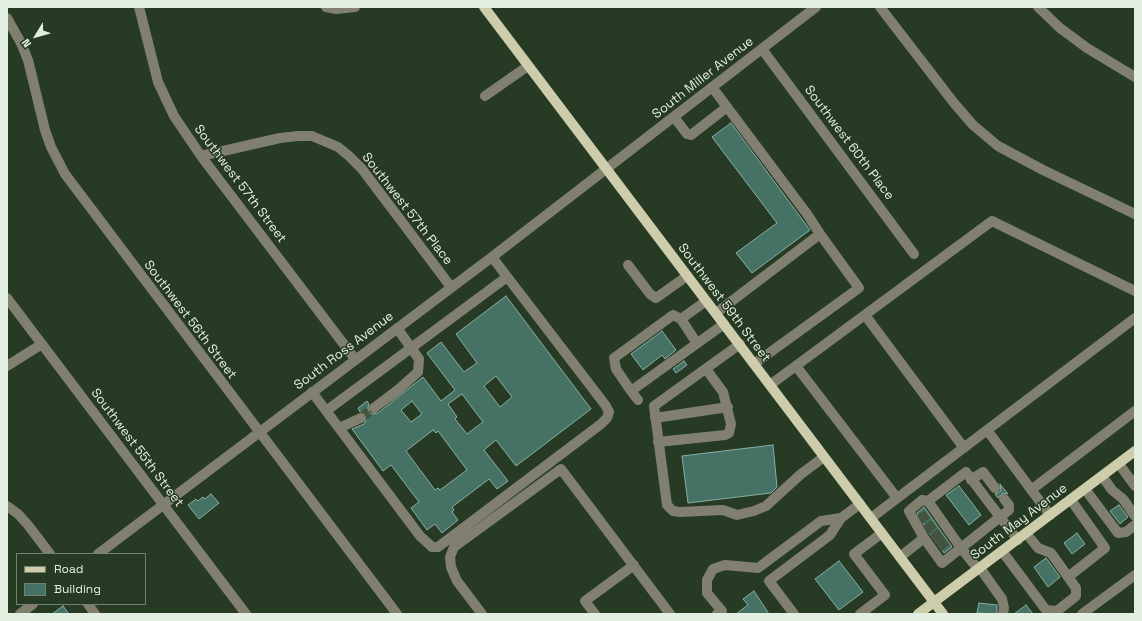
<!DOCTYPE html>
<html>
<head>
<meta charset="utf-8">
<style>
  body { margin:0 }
  #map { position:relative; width:1142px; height:621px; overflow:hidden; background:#273a23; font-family:"Space Grotesk",sans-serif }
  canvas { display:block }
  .frame { position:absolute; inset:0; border:8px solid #e3efe1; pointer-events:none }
  .legend { position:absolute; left:16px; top:553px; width:130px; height:52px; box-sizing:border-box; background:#273a23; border:1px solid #72826f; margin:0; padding:5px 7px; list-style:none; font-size:12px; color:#e3efe1 }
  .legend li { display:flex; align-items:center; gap:8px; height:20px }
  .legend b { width:20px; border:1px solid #72826f }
  .north { position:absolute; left:16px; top:16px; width:40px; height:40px; -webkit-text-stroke:3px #273a23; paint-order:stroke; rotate:233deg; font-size:11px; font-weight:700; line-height:16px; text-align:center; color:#e3efe1 }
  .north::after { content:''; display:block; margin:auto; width:14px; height:18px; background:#e3efe1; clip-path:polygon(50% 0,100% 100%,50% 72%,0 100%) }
</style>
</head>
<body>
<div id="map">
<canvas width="1142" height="621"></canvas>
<div class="frame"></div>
<ul class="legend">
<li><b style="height:5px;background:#cdccab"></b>Road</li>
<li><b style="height:11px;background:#467266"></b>Building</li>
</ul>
<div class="north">N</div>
</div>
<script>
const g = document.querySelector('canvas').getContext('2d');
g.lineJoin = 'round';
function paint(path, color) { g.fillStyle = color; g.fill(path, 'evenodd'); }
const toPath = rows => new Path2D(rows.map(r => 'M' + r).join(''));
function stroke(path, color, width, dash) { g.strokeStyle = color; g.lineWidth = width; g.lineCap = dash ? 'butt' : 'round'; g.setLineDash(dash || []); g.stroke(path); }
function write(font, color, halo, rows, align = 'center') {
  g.font = font + ' "Space Grotesk",sans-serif'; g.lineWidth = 3; g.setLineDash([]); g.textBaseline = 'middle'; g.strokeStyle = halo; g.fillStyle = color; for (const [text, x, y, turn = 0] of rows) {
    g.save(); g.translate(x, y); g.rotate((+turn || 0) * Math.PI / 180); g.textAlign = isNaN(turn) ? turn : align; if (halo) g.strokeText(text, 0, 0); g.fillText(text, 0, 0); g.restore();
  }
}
const building = toPath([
  [731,123,810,230,752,273,736,253,777,223,712,137,731,123],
  [506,296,591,409,516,466,496,440,484,450,508,481,497,489,489,479,452,507,454,510,452,512,458,520,442,533,435,524,427,530,411,508,419,502,391,465,383,471,352,429,364,424,367,419,365,413,360,412,358,408,367,401,369,404,368,408,369,412,372,414,378,413,423,377,441,401,455,390,427,353,441,342,464,372,477,363,456,334,506,296],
  [496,376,512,397,500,407,484,386,496,376],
  [462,394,483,422,467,434,455,419,457,417,448,404,462,394],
  [412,401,422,414,411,422,401,410,412,401],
  [433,430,436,433,438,431,467,470,440,490,438,488,435,490,406,451,433,430],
  [662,331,676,350,665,359,662,355,643,370,631,354,662,331],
  [684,361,687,365,676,373,673,369,684,361],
  [773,445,777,487,771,493,688,503,682,456,773,445],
  [1000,484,1008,494,1003,493,998,498,995,494,1001,491,1000,484],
  [959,486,981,515,969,525,946,495,959,486],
  [211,494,219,503,199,519,188,505,196,499,198,501,203,497,205,499,211,494],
  [1119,505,1128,517,1120,524,1110,511,1119,505],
  [924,507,952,547,944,553,928,532,917,513,924,507],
  [1077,533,1085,544,1072,554,1064,543,1077,533],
  [1046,558,1060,577,1048,587,1034,567,1046,558],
  [839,561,863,592,839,610,815,579,839,561],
  [754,591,769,614,736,614,748,605,743,599,754,591],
  [979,603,997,605,997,614,977,613,979,603],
  [1026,605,1033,614,1014,614,1026,605],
  [63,606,69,614,52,614,63,606]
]);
paint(building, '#467266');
stroke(building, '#89b0a4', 1);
stroke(toPath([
  [361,418,374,408],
  [919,520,929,513],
  [926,530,935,523],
  [933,539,942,532],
  [939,547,948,540]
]), '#435540', 10, [10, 5]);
stroke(toPath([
  [139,7,158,82,174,116,201,156,355,359],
  [326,7,336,9,355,7],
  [880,7,954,103,973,125,998,146,1043,170,1135,214],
  [1038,7,1060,28,1087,48,1135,77],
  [7,18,21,43,28,60,45,130,51,147,65,174,397,614],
  [762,49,914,254],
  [712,87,807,214,820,234],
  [485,96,528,66],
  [674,117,687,134,691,135,727,107],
  [201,156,280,138,298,136,312,136,338,147,349,156,362,169,451,287],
  [628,265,650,294,656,298,687,276],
  [7,298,246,614],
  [716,313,820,234,859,288,754,364],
  [865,315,964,448],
  [681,319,696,342],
  [740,344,654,406,667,505,673,511,680,512,723,510,737,515,754,511,766,506,801,474,824,457],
  [7,366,42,344],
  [796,366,897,498],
  [770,385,992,221,1135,291],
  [631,391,616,369,614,358,673,315,681,319,706,301],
  [312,392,420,536,432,547,438,547,601,424,607,418,609,412,606,406,492,257],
  [638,400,631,391,724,324],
  [374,408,399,389,418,372,419,359,397,328],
  [326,411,507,277],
  [655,418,728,407],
  [339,428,361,418],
  [987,430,1050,515],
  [658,442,725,435,729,433,731,424,723,392,706,369],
  [1119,464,1135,486],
  [1102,476,1112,490,1123,499,1135,516],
  [971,480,983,472,995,488],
  [1085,489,1118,533,1126,532,1135,525],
  [1031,490,1135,411],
  [928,501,966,472,1000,517,1009,510,1009,505,1004,499],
  [7,506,18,514,28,525,50,554],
  [841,518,860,504],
  [871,518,1135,318],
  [1002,551,1046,610,1057,611,1076,596,1076,588,1051,553,1038,548,1026,533],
  [98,554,492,257,816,7],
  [900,557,924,538,942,563,961,548,928,501,922,500,909,511,924,538],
  [980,568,1002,599,1004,608,1003,614],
  [978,569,961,548,1000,517,1018,540],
  [1068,577,1105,548,1071,500],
  [88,604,95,614],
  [20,614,33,604],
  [482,614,457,581,451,567,450,557,454,547,561,469,670,614],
  [595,614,585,601,634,565],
  [717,614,722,611,707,593,707,580,713,569,725,565,758,568,821,521,841,518,830,535,769,581,794,614],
  [860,614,885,595,854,554,882,533],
  [1082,614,1135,575]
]), '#818070', 10);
stroke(toPath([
  [484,7,943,614],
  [918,614,1135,451]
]), '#cdccab', 10);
write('13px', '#e3efe1', '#273a23', [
  ["South Miller Avenue",703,78,-38],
  ["Southwest 60th Place",849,143,53],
  ["Southwest 57th Street",240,184,53],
  ["Southwest 57th Place",407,209,52],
  ["Southwest 59th Street",724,303,53],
  ["Southwest 56th Street",190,320,53],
  ["South Ross Avenue",344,351,-37],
  ["Southwest 55th Street",137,448,53],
  ["South May Avenue",1019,522,-37]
]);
</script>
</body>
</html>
